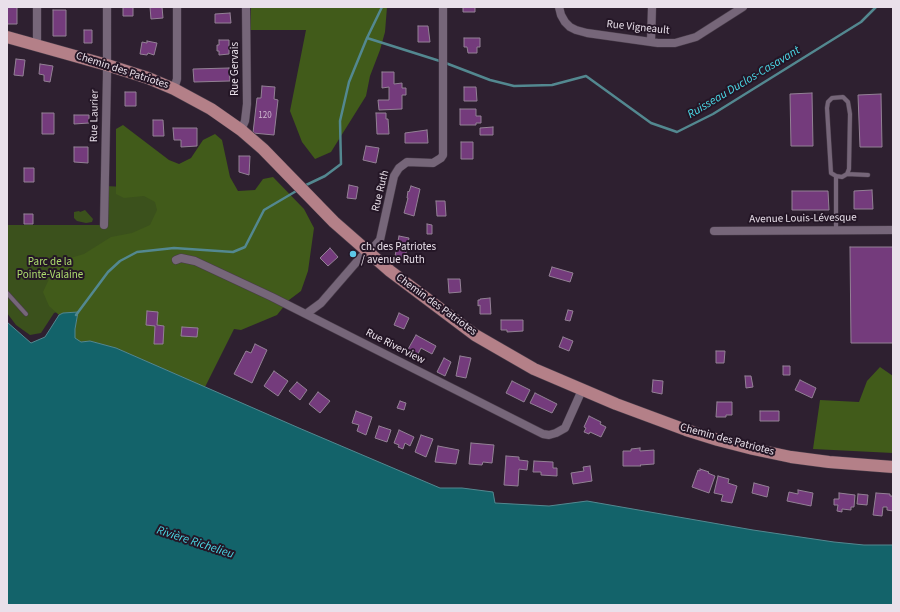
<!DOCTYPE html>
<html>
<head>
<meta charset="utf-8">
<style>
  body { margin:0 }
  #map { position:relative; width:900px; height:612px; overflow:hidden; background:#2e2030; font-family:"Source Sans 3",sans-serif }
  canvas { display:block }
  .frame { position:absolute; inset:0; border:8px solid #e9e0ea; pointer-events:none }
</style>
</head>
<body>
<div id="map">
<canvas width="900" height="612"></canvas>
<div class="frame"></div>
</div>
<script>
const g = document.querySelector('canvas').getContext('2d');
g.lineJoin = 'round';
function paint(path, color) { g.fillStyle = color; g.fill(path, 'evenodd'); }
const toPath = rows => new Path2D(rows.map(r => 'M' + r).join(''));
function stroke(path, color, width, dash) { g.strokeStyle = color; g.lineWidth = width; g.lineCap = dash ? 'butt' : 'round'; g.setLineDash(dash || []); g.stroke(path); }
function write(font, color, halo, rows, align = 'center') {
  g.font = font + ' "Source Sans 3",sans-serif'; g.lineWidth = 4; g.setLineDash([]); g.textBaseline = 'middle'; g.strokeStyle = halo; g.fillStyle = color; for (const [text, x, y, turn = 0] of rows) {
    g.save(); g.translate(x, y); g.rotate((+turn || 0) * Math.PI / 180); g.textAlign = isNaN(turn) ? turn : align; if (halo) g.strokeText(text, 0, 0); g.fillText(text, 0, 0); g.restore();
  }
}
paint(toPath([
  [105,186,166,189,160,245,75,307,54,313,41,333,30,335,16,325,7,313,7,225,104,225],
  [85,210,93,219,92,222,86,223,77,221,74,218,74,212,79,211,80,212]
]), '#3b511c');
paint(toPath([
  [251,7,323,8,324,7,387,7,385,32,380,50,370,76,366,96,331,152,315,159,302,142,290,111,306,30,250,30],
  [123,125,169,160,179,164,191,158,203,140,215,134,222,140,230,177,238,191,255,190,263,179,273,177,304,209,314,228,308,271,301,291,289,300,277,315,241,330,234,329,205,387,116,348,90,341,81,342,75,338,75,329,78,312,63,313,59,315,49,306,43,292,57,262,84,254,111,237,132,233,150,225,157,210,155,202,144,196,124,198,116,194,116,129],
  [880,367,893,376,893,453,813,449,820,400,859,402,867,381]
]), '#415b1a');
const water = toPath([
  [78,312,75,329,75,338,81,342,90,341,116,348,299,428,440,488,462,488,493,492,495,503,549,506,587,501,753,530,834,542,864,545,893,545,893,605,7,605,7,322,31,343,45,337,59,315,63,313,78,312]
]);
paint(water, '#13636a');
stroke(water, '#538890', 1);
stroke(toPath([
  [367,38,443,62,490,80,514,86,552,85,586,76,651,123,677,132,713,114,861,22,876,7],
  [304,186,325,176,341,164,340,121,349,82,367,38,382,7],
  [76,315,108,272,120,261,137,252,174,248,233,252,245,247,264,210,298,190]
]), '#538890', 2.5);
const building = toPath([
  [7,7,17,7,17,24,7,24,7,7],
  [123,7,133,7,133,16,123,16,123,7],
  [150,7,162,7,163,18,151,19,150,7],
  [463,7,475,7,475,12,463,12,463,7],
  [53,10,66,10,66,36,53,36,53,10],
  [230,13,231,23,215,23,215,14,230,13],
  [418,26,428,26,430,42,418,42,418,26],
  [84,30,92,30,92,43,84,43,84,30],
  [464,38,480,38,480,47,477,47,477,53,468,53,467,47,464,47,464,38],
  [219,40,229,40,229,54,219,55,219,51,217,51,217,45,219,45,219,40],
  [147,41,157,43,154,55,148,53,147,55,140,54,142,42,147,43,147,41],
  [16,59,25,60,23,76,14,75,16,59],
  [40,64,53,66,50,82,44,81,44,75,39,74,40,64],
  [229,68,230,81,194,82,193,69,229,68],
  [382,72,394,72,394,84,402,83,402,88,406,88,406,95,402,95,402,109,379,110,378,100,389,100,389,87,382,88,382,72],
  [262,86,275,87,274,99,278,100,274,135,253,133,257,98,261,98,262,86],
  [464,87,476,87,477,101,464,101,464,87],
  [125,92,136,92,136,106,125,106,125,92],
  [812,93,813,146,791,146,790,94,812,93],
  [881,94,882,147,860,147,858,95,881,94],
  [460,109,476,109,476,116,481,116,481,123,476,123,476,125,460,125,460,109],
  [42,113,54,113,54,134,42,134,42,113],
  [376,113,386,113,386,119,388,119,389,134,377,134,376,113],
  [74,115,89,115,89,123,74,124,74,115],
  [153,120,163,120,164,136,153,136,153,120],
  [493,127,493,135,480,135,480,128,493,127],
  [173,128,197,128,197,146,181,147,181,140,174,140,173,128],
  [427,130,428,143,405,143,405,133,427,130],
  [461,142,473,142,473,159,461,159,461,142],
  [366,146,379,148,376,163,363,160,366,146],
  [74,147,88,147,88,163,74,162,74,147],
  [239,156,250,156,249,175,239,172,239,156],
  [24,168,34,168,34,182,24,182,24,168],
  [349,185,358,187,356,199,347,198,349,185],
  [411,186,420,189,414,216,404,213,408,198,407,198,408,191,409,192,411,186],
  [872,190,873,209,854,209,854,191,872,190],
  [792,191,828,191,829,210,792,210,792,191],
  [436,201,445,201,446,216,437,216,436,201],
  [24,214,33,214,33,224,24,224,24,214],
  [427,224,432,225,432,234,427,234,427,224],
  [399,236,409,238,405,258,395,256,399,236],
  [850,247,893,247,893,343,851,343,850,247],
  [330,248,338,257,328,266,320,258,330,248],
  [552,267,573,273,570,282,549,276,552,267],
  [448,279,460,279,461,292,449,293,448,279],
  [490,298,491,314,480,314,480,305,478,306,478,300,480,300,480,299,490,298],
  [568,310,573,311,570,321,565,320,568,310],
  [147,311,158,312,157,325,164,326,163,344,154,344,155,326,146,325,147,311],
  [399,313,409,318,404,329,394,325,399,313],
  [501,320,523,320,523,331,507,332,507,330,501,330,501,320],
  [182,327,198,328,197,337,181,336,182,327],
  [416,335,436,346,432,354,421,348,417,356,407,351,416,335],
  [563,337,573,341,569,351,559,347,563,337],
  [255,344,267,350,252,383,234,374,246,351,251,353,255,344],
  [716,351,725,351,724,363,716,363,716,351],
  [460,356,471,358,466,378,456,376,460,356],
  [444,358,451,362,445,376,437,372,444,358],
  [783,366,790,366,790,375,783,375,783,366],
  [274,371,288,381,278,396,264,386,274,371],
  [745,376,751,376,753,387,746,388,745,376],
  [653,380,663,381,662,394,652,392,653,380],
  [800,380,816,388,812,398,795,390,800,380],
  [512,381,530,390,524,402,506,393,512,381],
  [297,382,307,390,300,400,289,391,297,382],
  [318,392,330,401,320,413,309,404,318,392],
  [535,393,557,404,552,413,530,403,535,393],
  [400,401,406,403,404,410,397,408,400,401],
  [717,402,732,402,732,415,726,415,726,417,716,417,717,402],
  [356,411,372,417,366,435,357,431,359,425,352,423,356,411],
  [760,411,779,411,779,421,760,421,760,411],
  [589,416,601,422,600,424,606,427,601,437,590,432,589,434,584,432,586,428,584,427,589,416],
  [379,426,391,430,387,442,375,438,379,426],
  [399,430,414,437,410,446,405,443,403,449,398,447,399,445,394,443,399,430],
  [421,435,433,439,426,457,415,452,421,435],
  [471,443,494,445,492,463,483,462,482,465,469,464,471,443],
  [438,446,459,450,456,464,435,462,438,446],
  [640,448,640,451,654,450,654,464,640,465,641,466,623,466,623,451,631,451,631,449,640,448],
  [506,456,519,457,519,460,528,461,527,470,519,469,518,486,504,485,506,456],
  [534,461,553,462,553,468,557,468,557,476,541,475,541,472,533,472,534,461],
  [590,466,592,481,573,484,571,473,584,471,583,467,590,466],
  [700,469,709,472,708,473,715,476,709,493,692,487,698,470,700,471,700,469],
  [718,476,729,479,728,483,737,486,732,503,721,501,723,495,714,493,718,476],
  [754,483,769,487,767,497,752,493,754,483],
  [798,490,813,493,811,506,787,501,789,492,798,494,798,490],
  [839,493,855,495,854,507,851,507,851,510,842,509,842,512,837,511,838,505,834,505,834,499,839,499,839,493],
  [876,493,890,494,890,496,893,496,893,511,887,510,887,507,883,507,882,516,873,515,876,493],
  [858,494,868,495,867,505,857,504,858,494]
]);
paint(building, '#743b7c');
stroke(building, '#938195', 1);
const lane = toPath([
  [847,174,868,175],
  [836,230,836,176,831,173,827,108,828,102,832,98,843,97,848,102,850,114,849,169,847,174,842,177,836,176],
  [7,293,26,314]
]);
const street = toPath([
  [559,7,561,15,565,22,570,27,576,30,587,33,658,43,675,43,696,37,743,7],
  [651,42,652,7],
  [36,45,37,39,37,7],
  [174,89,177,79,177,7],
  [241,130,245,121,247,104,246,7],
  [104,225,107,75,107,7],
  [714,231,893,230],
  [176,260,181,258,195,261,272,297,543,434,549,435,556,433,565,428,582,390],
  [306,314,321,303,360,258,373,248,380,240,394,176,399,168,407,162,433,163,441,158,443,155,443,7]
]);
const primary = toPath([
  [7,37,107,65,148,78,174,89,211,109,241,130,263,149,334,222,390,271,475,335,534,369,616,404,686,430,718,440,753,449,791,457,829,462,893,467]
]);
stroke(lane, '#493d4a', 5);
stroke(street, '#493d4a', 9);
stroke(primary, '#493d4a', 13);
stroke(lane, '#766679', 4);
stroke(street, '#766679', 8);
stroke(primary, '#b48088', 12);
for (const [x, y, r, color] of [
  [353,254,4,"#5cc7e8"]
]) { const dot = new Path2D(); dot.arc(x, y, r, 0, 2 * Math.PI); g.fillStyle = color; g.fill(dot); stroke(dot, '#241626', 1.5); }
write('9px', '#ccb7ce', null, [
  ["120",265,116]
]);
write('11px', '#e9e0ea', '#241626', [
  ["Rue Vigneault",638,28,6],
  ["Rue Gervais",236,69,-90],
  ["Chemin des Patriotes",122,71,18],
  ["Rue Laurier",95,116,-89],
  ["Rue Ruth",381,191,-76],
  ["Avenue Louis-Lévesque",803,219,-1],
  ["Chemin des Patriotes",436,305,36],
  ["Rue Riverview",395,347,27],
  ["Chemin des Patriotes",727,440,15]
]);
write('11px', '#e9e0ea', '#241626', [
  ["ch. des Patriotes",361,248],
  ["/ avenue Ruth",361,261]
], 'left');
write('11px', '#aede6e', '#241626', [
  ["Parc de la",50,263],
  ["Pointe-Valaine",50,276]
]);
write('italic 12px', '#4bdae7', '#241626', [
  ["Ruisseau Duclos-Casavant",744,83,-31],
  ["Rivière Richelieu",195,543,18]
]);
</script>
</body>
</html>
